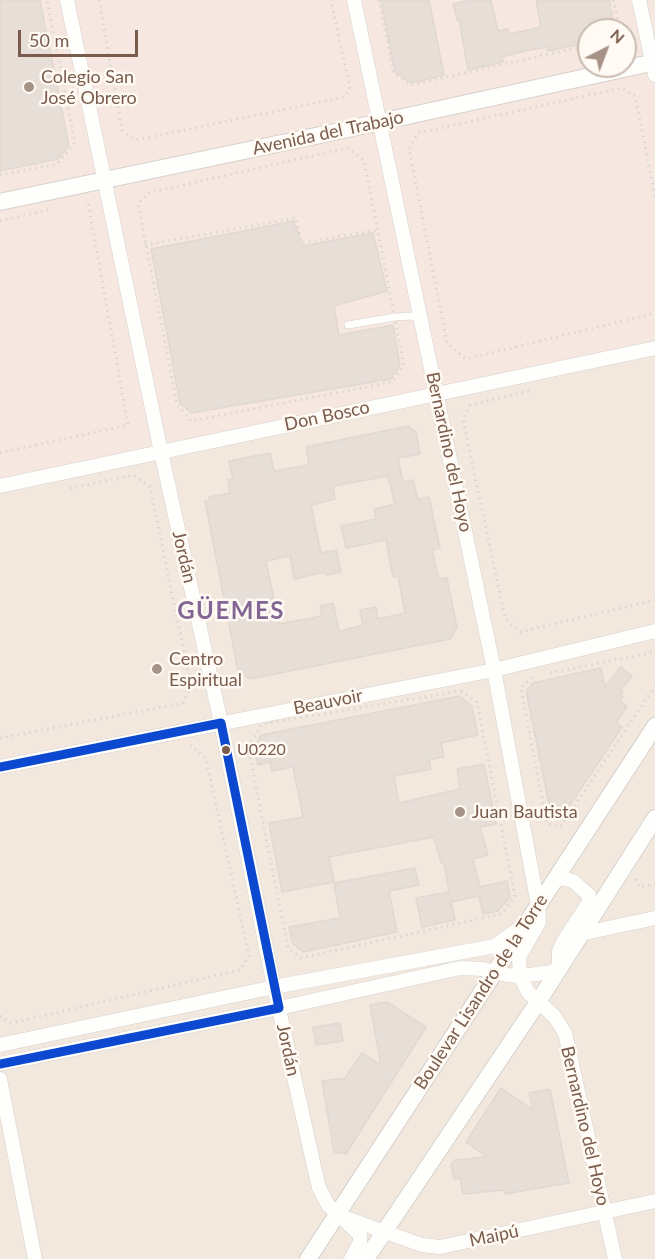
<!DOCTYPE html>
<html>
<head>
<meta charset="utf-8">
<style>
  body { margin:0 }
  #map { position:relative; width:655px; height:1259px; overflow:hidden; background:#f9f5f0; font-family:Lato,sans-serif }
  canvas { display:block }
  .north { position:absolute; left:577px; top:18px; width:60px; height:60px; box-sizing:border-box; background:#fffaf3; border:2px solid #cabbb1; border-radius:50%; rotate:42deg; font-size:16px; font-weight:700; line-height:24px; text-align:center; color:#7a5c4d }
  .north::after { content:''; display:block; margin:auto; width:21px; height:27px; background:#a69286; clip-path:polygon(50% 0,100% 100%,50% 72%,0 100%) }
  .scale { position:absolute; left:18px; top:30px; width:120px; height:27px; box-sizing:border-box; border:3px solid #7a5c4d; border-top:0; padding-left:8px; font-size:18px; line-height:21px; white-space:nowrap; color:#7a5c4d; -webkit-text-stroke:4px #fffaf3; paint-order:stroke }
</style>
</head>
<body>
<div id="map">
<canvas width="655" height="1259"></canvas>
<div class="north">N</div>
<div class="scale">50 m</div>
</div>
<script>
const g = document.querySelector('canvas').getContext('2d');
g.lineJoin = 'round';
function paint(path, color) { g.fillStyle = color; g.fill(path, 'evenodd'); }
const toPath = rows => new Path2D(rows.map(r => 'M' + r).join(''));
function stroke(path, color, width, dash) { g.strokeStyle = color; g.lineWidth = width; g.lineCap = dash ? 'butt' : 'round'; g.setLineDash(dash || []); g.stroke(path); }
function write(font, color, halo, rows, align = 'center') {
  g.font = font + ' Lato,sans-serif'; g.lineWidth = 5; g.setLineDash([]); g.textBaseline = 'middle'; g.strokeStyle = halo; g.fillStyle = color; for (const [text, x, y, turn = 0] of rows) {
    g.save(); g.translate(x, y); g.rotate((+turn || 0) * Math.PI / 180); g.textAlign = isNaN(turn) ? turn : align; if (halo) g.strokeText(text, 0, 0); g.fillText(text, 0, 0); g.restore();
  }
}
paint(toPath([
  [0,0,655,0,655,1259,0,1259],
  [589,30,625,30,625,66,589,66]
]), '#f2e8de');
paint(toPath([
  [0,0,655,0,655,348,0,486],
  [589,30,625,30,625,66,589,66]
]), '#f6e8e1');
const building = toPath([
  [0,0,40,0,69,146,58,159,0,171,0,0],
  [381,0,429,0,444,75,411,83,395,72,381,0],
  [470,0,491,0,498,31,508,29,509,34,541,27,536,0,609,0,614,25,610,30,589,30,589,42,548,51,547,47,530,50,502,57,503,62,468,70,459,19,457,20,453,4,470,0],
  [294,221,302,246,373,233,387,291,334,306,339,335,393,325,400,365,391,379,191,413,180,403,151,249,294,221],
  [408,426,416,432,420,454,398,458,403,482,413,480,418,499,429,497,440,548,432,550,439,579,447,578,457,628,450,639,250,679,238,671,205,501,210,500,209,497,230,493,228,480,233,479,229,461,270,453,274,471,309,465,306,447,408,426],
  [388,476,395,504,374,509,376,519,341,526,346,548,386,540,393,577,398,576,405,613,378,619,376,607,360,610,363,625,339,631,333,603,320,606,322,616,279,624,266,561,290,556,294,579,325,572,326,575,341,572,336,550,321,553,311,505,335,499,333,486,388,476],
  [621,667,632,676,620,690,623,692,621,695,623,697,620,701,627,706,616,723,622,727,560,820,552,819,526,691,533,683,601,668,605,687,621,667],
  [460,696,472,706,478,735,441,743,444,757,429,760,431,769,394,776,399,803,460,789,457,769,484,764,496,824,480,827,488,855,473,859,480,887,507,881,510,897,498,911,483,914,479,896,451,902,455,920,422,927,416,898,449,892,444,862,441,863,434,837,329,857,334,882,282,892,269,823,303,817,293,767,272,771,270,762,258,765,254,749,261,735,460,696],
  [415,868,419,885,389,891,397,932,303,952,293,944,289,927,340,918,334,883,415,868],
  [387,1002,426,1027,346,1154,334,1152,322,1081,345,1078,362,1053,381,1065,370,1005,387,1002],
  [340,1023,343,1041,316,1045,313,1027,340,1023],
  [501,1088,533,1110,529,1093,550,1089,569,1183,505,1194,504,1190,463,1194,460,1178,454,1179,451,1165,455,1160,487,1157,466,1142,501,1088]
]);
paint(building, '#e6ded7');
stroke(building, '#e2d8d2', 1.5);
const service = toPath([
  [348,325,395,317,412,316,419,319]
]);
const minor = toPath([
  [67,0,161,452,221,723,274,987,315,1171,319,1188,328,1205,360,1235,360,1242,351,1259],
  [354,0,494,670,538,905,539,922,519,957,520,976,528,992,554,1016,565,1033,615,1259],
  [639,0,655,75],
  [0,486,655,348],
  [0,767,494,670,655,631],
  [580,934,655,918],
  [0,1045,274,987,495,946,521,927],
  [0,1064,279,1008,460,968,483,969,507,975,520,976,552,972,559,967,559,951,563,942,589,902,589,895,573,881,562,878,553,882],
  [0,1079,35,1259],
  [343,1217,422,1245,440,1247,655,1201]
]);
const tertiary = toPath([
  [0,202,325,134,655,62],
  [308,1259,655,726],
  [366,1259,538,1002,655,818]
]);
stroke(service, '#d7d1cb', 8);
stroke(minor, '#d7d1cb', 15);
stroke(tertiary, '#d7d1cb', 18);
stroke(toPath([
  [99,0,122,130,136,140,344,97,350,89,331,0],
  [379,0,394,73,411,85,589,45],
  [613,0,619,25,615,30],
  [347,148,364,160,404,365,392,382,191,421,177,404,138,204,148,193,347,148],
  [0,175,57,164,75,143,47,0],
  [655,196,635,96,621,88,418,133,409,149,447,343,466,359,655,313],
  [0,221,53,209],
  [145,245,296,218,302,243,376,230],
  [529,391,470,405,463,420,505,618,520,632,655,600],
  [0,453,128,425,88,202,85,202],
  [550,673,655,652],
  [532,677,521,688,547,824,561,826,655,686],
  [461,691,477,702,515,896,501,914,301,958,288,948,248,747,262,724,461,691],
  [0,738,183,703,191,685,150,487,133,475,67,489],
  [636,879,639,887,655,884],
  [0,1016,11,1023,240,970,249,956,206,759,189,744]
]), '#dcd5d0', 3, [1.5, 4.5]);
stroke(service, '#fefefd', 7);
stroke(minor, '#fefefd', 14);
stroke(tertiary, '#fefefd', 16);
stroke(toPath([
  [0,767,221,723,279,1008,0,1064]
]), '#0d49d0', 9);
for (const [x, y, r, color] of [
  [29,87,6,"#a69286"],
  [157,669,6,"#a69286"],
  [226,750,5,"#7a5c4d"],
  [460,812,6,"#a69286"]
]) { const dot = new Path2D(); dot.arc(x, y, r, 0, 2 * Math.PI); g.fillStyle = color; g.fill(dot); stroke(dot, '#fffaf3', 2); }
write('16px', '#7a5c4d', '#fffaf3', [
  ["U0220",237,750]
], 'left');
write('18px', '#7a5c4d', '#fffaf3', [
  ["Colegio San",41,77],
  ["José Obrero",41,98],
  ["Centro",169,659],
  ["Espiritual",169,680],
  ["Juan Bautista",472,812]
], 'left');
write('18px', '#7a5c4d', '#fffaf3', [
  ["Avenida del Trabajo",328,133,-12],
  ["Don Bosco",327,416,-12],
  ["Bernardino del Hoyo",449,452,78],
  ["Jordán",184,557,77],
  ["Beauvoir",328,702,-11],
  ["Boulevar Lisandro de la Torre",481,992,-57],
  ["Jordán",288,1050,78],
  ["Bernardino del Hoyo",585,1126,77],
  ["Maipú",494,1236,-12]
]);
g.letterSpacing = '1.5px';
write('bold 24px', '#846695', '#fffaf3', [
  ["GÜEMES",231,611]
]);
g.letterSpacing = '0px';
</script>
</body>
</html>
